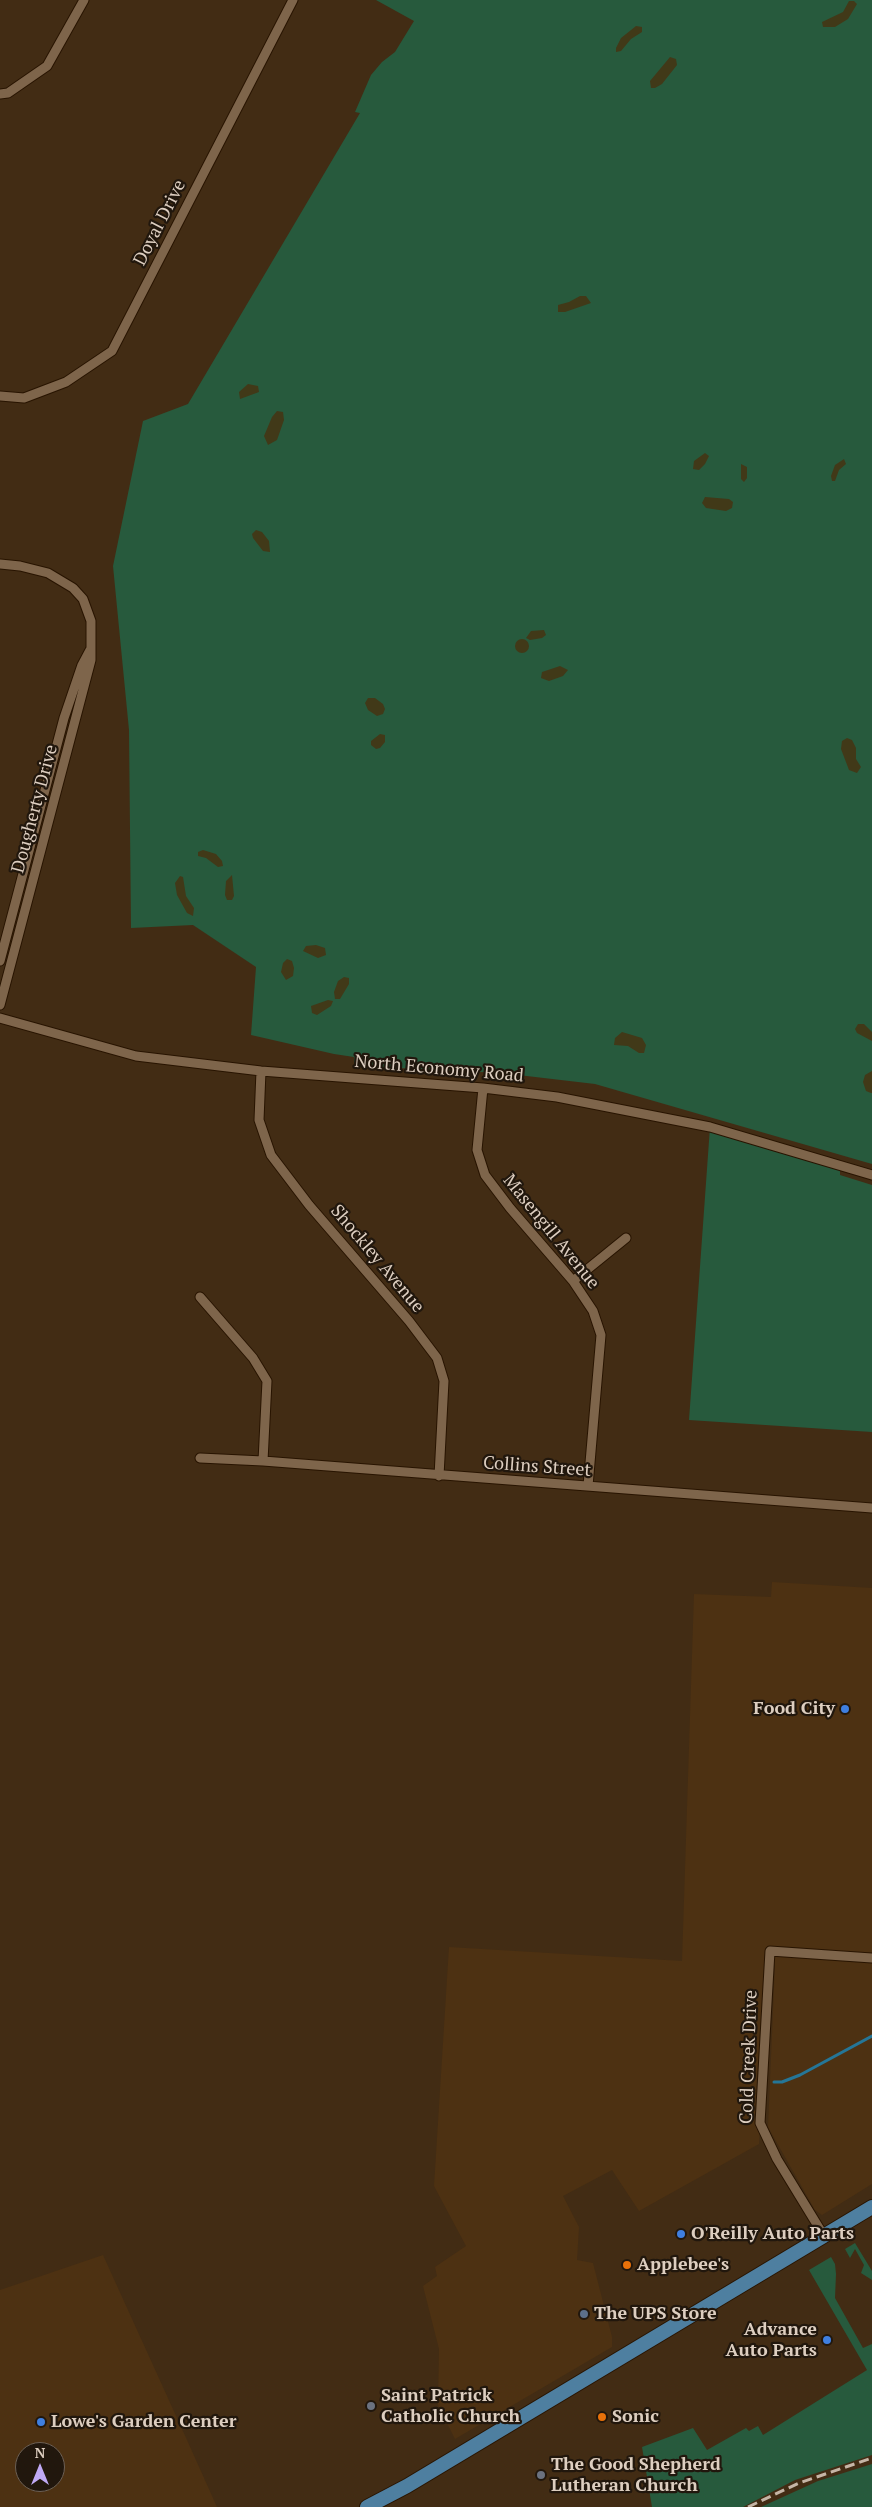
<!DOCTYPE html>
<html>
<head>
<meta charset="utf-8">
<style>
  body { margin:0 }
  #map { position:relative; width:872px; height:2507px; overflow:hidden; background:#422c14; font-family:"PT Serif",serif }
  canvas { display:block }
  .north { position:absolute; left:15px; top:2442px; width:50px; height:50px; box-sizing:border-box; background:#21170d; border:1px solid #6c6055; border-radius:50%; rotate:0deg; font-size:14px; font-weight:700; line-height:20px; text-align:center; color:#ddcec0 }
  .north::after { content:''; display:block; margin:auto; width:18px; height:22px; background:#bfa9f4; clip-path:polygon(50% 0,100% 100%,50% 72%,0 100%) }
</style>
</head>
<body>
<div id="map">
<canvas width="872" height="2507"></canvas>
<div class="north">N</div>
</div>
<script>
const g = document.querySelector('canvas').getContext('2d');
g.lineJoin = 'round';
function paint(path, color) { g.fillStyle = color; g.fill(path, 'evenodd'); }
const toPath = rows => new Path2D(rows.map(r => 'M' + r).join(''));
function stroke(path, color, width, dash) { g.strokeStyle = color; g.lineWidth = width; g.lineCap = dash ? 'butt' : 'round'; g.setLineDash(dash || []); g.stroke(path); }
function write(font, color, halo, rows, align = 'center') {
  g.font = font + ' "PT Serif",serif'; g.lineWidth = 4.5; g.setLineDash([]); g.textBaseline = 'middle'; g.strokeStyle = halo; g.fillStyle = color; for (const [text, x, y, turn = 0] of rows) {
    g.save(); g.translate(x, y); g.rotate((+turn || 0) * Math.PI / 180); g.textAlign = isNaN(turn) ? turn : align; if (halo) g.strokeText(text, 0, 0); g.fillText(text, 0, 0); g.restore();
  }
}
paint(toPath([
  [772,1582,872,1588,872,2184,822,2215,815,2210,768,2127,775,1965,769,1964,759,2144,639,2211,612,2170,563,2196,579,2227,577,2260,593,2263,612,2337,612,2347,455,2439,438,2405,439,2349,423,2286,437,2276,435,2267,466,2246,434,2186,449,1947,682,1961,694,1594,771,1597],
  [103,2255,187,2440,217,2507,0,2507,0,2290],
  [25,2452,55,2452,55,2482,25,2482]
]), '#4d3112');
paint(toPath([
  [376,0,872,0,872,1164,595,1084,501,1073,358,1066,354,1064,354,1057,334,1054,251,1035,256,967,193,925,131,928,129,730,113,566,143,421,188,404,360,113,355,112,371,75,382,62,395,52,414,21],
  [710,1127,840,1166,840,1175,872,1185,872,1432,689,1420],
  [855,2243,872,2271,872,2280,861,2273,864,2265,855,2249,850,2258,845,2249],
  [831,2257,835,2264,836,2274,835,2298,863,2348,872,2344,872,2455,795,2480,743,2507,652,2507,642,2447,693,2428,707,2450,746,2428,749,2431,758,2426,763,2435,867,2370,809,2270],
  [872,2464,872,2507,761,2507,818,2481]
]), '#275a3d');
paint(toPath([
  [849,1,854,1,857,4,848,19,835,27,823,27,822,22,843,12],
  [636,26,642,27,642,32,631,39,621,51,616,52,616,48,621,38],
  [670,57,676,59,677,65,662,84,655,88,651,88,650,81],
  [580,296,586,296,591,303,565,312,558,312,558,305,569,302],
  [248,384,258,386,259,392,240,399,239,392],
  [277,411,283,412,284,420,277,440,268,445,264,436,272,417],
  [705,453,709,456,705,464,699,470,693,469,694,461],
  [844,459,846,464,839,470,835,481,832,481,831,476,835,465],
  [741,464,747,467,747,478,744,482,741,479],
  [705,497,729,499,733,502,732,508,726,511,706,508,702,503],
  [256,530,262,532,269,541,270,552,263,551,253,538,252,534],
  [544,630,546,635,542,638,530,640,526,638,531,631],
  '515 646a7 7 0 1 1 14 0a7 7 0 1 1-14 0Z',
  [560,666,568,670,563,676,549,681,541,678,542,672],
  [368,698,375,698,383,704,385,709,383,714,377,716,368,710,365,703],
  [380,734,385,735,385,742,380,748,376,749,371,745,371,741],
  [847,738,852,740,856,748,856,759,861,767,857,773,849,770,841,749,842,741],
  [203,850,216,854,222,861,223,866,218,867,206,858,198,856,198,852],
  [232,875,234,896,232,900,227,900,225,895,226,881],
  [180,876,183,877,186,896,194,908,193,916,187,913,177,895,175,883],
  [316,945,325,948,326,955,318,958,303,951,306,946],
  [287,959,292,961,294,968,293,976,286,980,281,972,283,963],
  [344,977,349,978,349,984,340,999,335,999,334,992,338,981],
  [328,1000,333,1001,331,1006,317,1015,312,1013,311,1006],
  [858,1024,864,1024,872,1032,872,1041,857,1033,855,1029],
  [622,1032,642,1038,646,1045,644,1053,639,1053,628,1046,614,1045,615,1038],
  [872,1071,872,1093,871,1093,866,1091,863,1082,865,1075]
]), '#413918');
stroke(toPath([
  [774,2082,782,2082,800,2075,872,2036]
]), '#257697', 3);
const minor = toPath([
  [0,94,8,93,47,66,84,0],
  [0,396,24,398,66,382,112,351,293,0],
  [0,564,20,566,48,573,73,588,83,599,91,621,91,660,0,1005],
  [0,961,64,718,82,665,90,650],
  [0,1018,136,1056,261,1071,483,1088,557,1097,710,1127,872,1175],
  [261,1071,259,1120,271,1155,309,1205,409,1321,437,1358,444,1381,439,1476],
  [483,1088,477,1150,485,1175,510,1208,573,1281,593,1311,601,1335,588,1486],
  [573,1281,626,1238],
  [200,1297,253,1358,267,1381,263,1461],
  [200,1458,263,1461,872,1508],
  [824,2236,777,2159,760,2123,770,1951,872,1958]
]);
const primary = toPath([
  [367,2507,407,2486,872,2207]
]);
stroke(minor, '#281400', 11);
stroke(primary, '#281400', 16);
stroke(minor, '#7e654b', 9);
stroke(primary, '#4e7fa0', 14);
stroke(toPath([
  [748,2507,799,2483,872,2458]
]), '#c5b5a6', 3, [10, 5]);
for (const [x, y, r, color] of [
  [845,1709,5,"#3f7fe0"],
  [681,2234,5,"#3f7fe0"],
  [627,2265,5,"#e8710a"],
  [584,2314,5,"#5c6f8a"],
  [827,2340,5,"#3f7fe0"],
  [371,2406,5,"#6b7280"],
  [602,2417,5,"#e8710a"],
  [41,2422,5,"#3f7fe0"],
  [541,2475,5,"#6b7280"]
]) { const dot = new Path2D(); dot.arc(x, y, r, 0, 2 * Math.PI); g.fillStyle = color; g.fill(dot); stroke(dot, '#21170d', 2); }
write('18px', '#ddcec0', '#21170d', [
  ["Doyal Drive",160,223,-63],
  ["Dougherty Drive",35,809,-75],
  ["North Economy Road",439,1069,5],
  ["Masengill Avenue",551,1232,51],
  ["Shockley Avenue",377,1259,50],
  ["Collins Street",537,1467,4],
  ["Cold Creek Drive",749,2057,-88]
]);
write('bold 18px', '#ddcec0', '#21170d', [
  ["Food City",835,1709,"right"],
  ["O'Reilly Auto Parts",691,2234],
  ["Applebee's",637,2265],
  ["The UPS Store",594,2314],
  ["Advance",817,2330,"right"],
  ["Auto Parts",817,2351,"right"],
  ["Saint Patrick",381,2396],
  ["Catholic Church",381,2417],
  ["Sonic",612,2417],
  ["Lowe's Garden Center",51,2422],
  ["The Good Shepherd",551,2465],
  ["Lutheran Church",551,2486]
], 'left');
</script>
</body>
</html>
